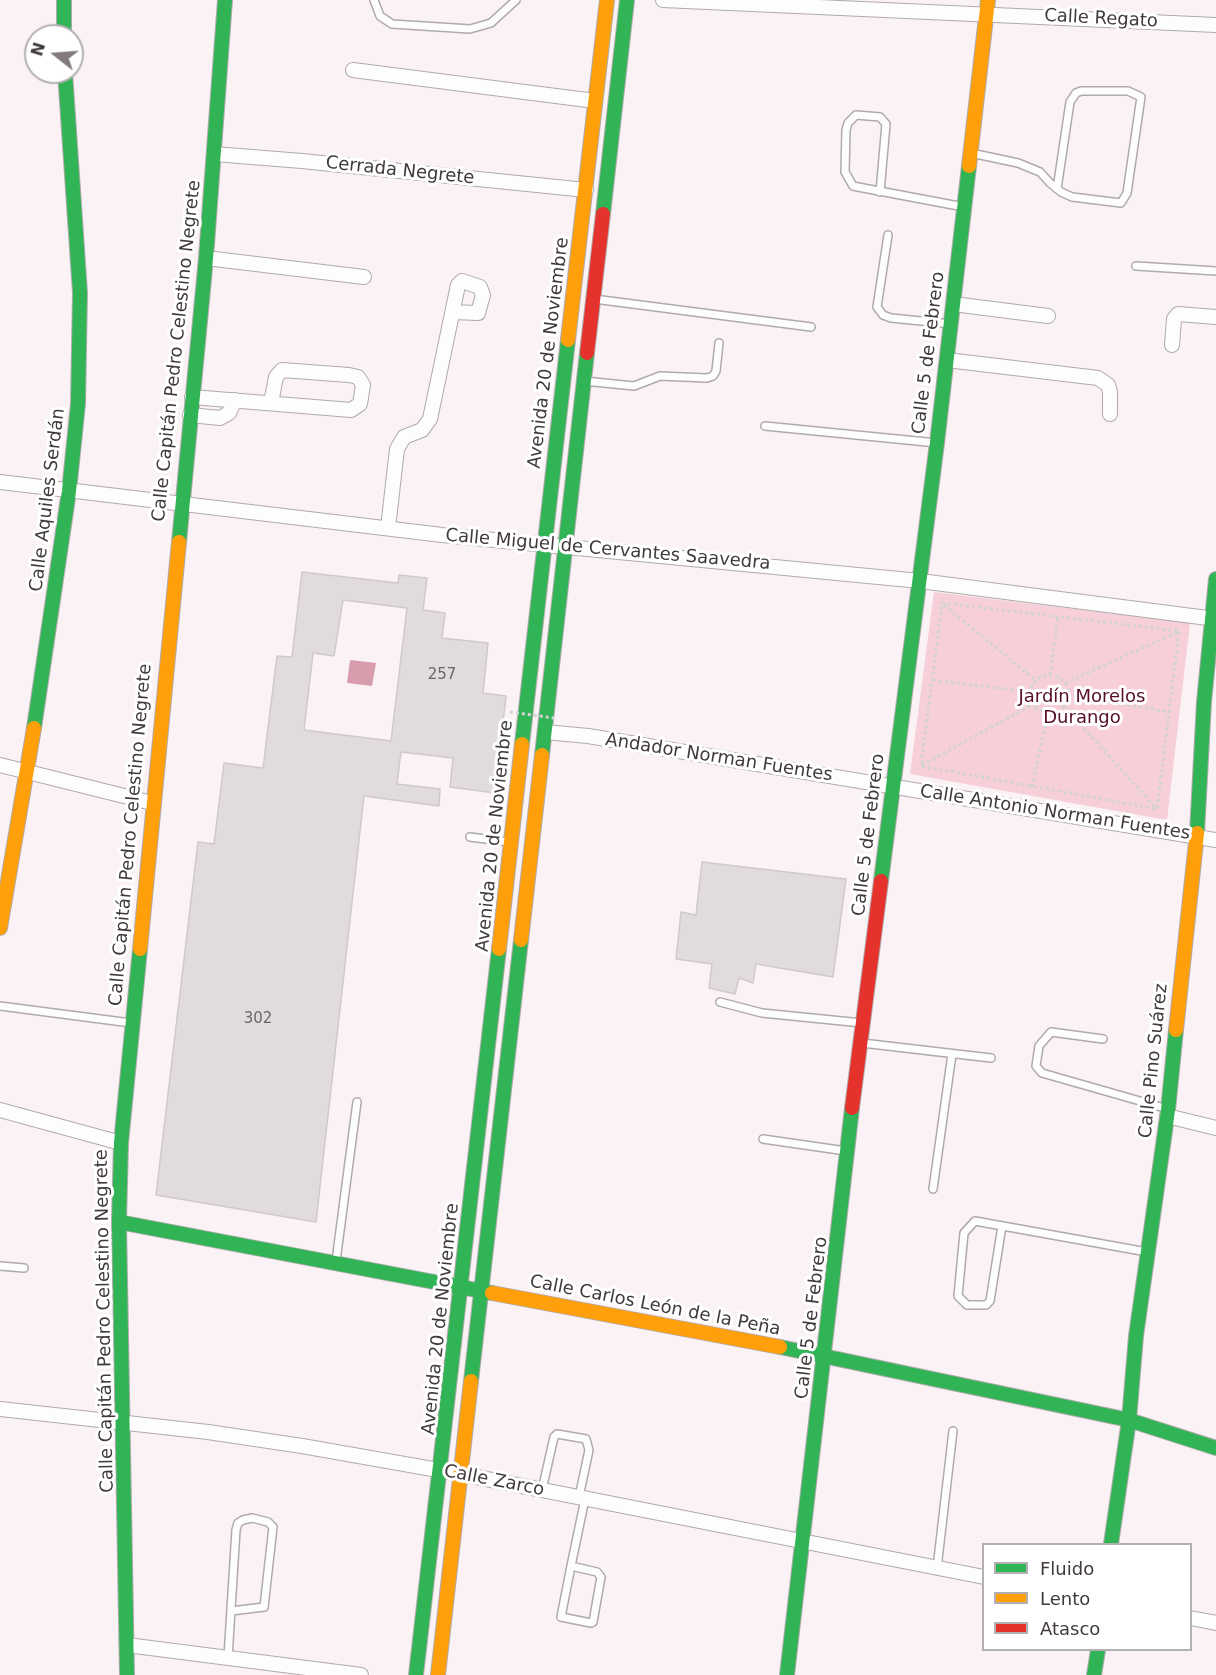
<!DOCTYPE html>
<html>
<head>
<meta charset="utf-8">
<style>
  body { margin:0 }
  #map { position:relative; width:1216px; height:1675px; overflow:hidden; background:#faf2f4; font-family:"DejaVu Sans",sans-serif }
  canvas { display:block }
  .legend { position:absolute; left:982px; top:1543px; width:210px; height:108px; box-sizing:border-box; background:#fff; border:2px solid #b3b0b1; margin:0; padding:8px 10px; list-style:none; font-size:18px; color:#413a3c }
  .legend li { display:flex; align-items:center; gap:12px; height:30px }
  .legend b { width:30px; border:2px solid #b3b0b1 }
  .north { position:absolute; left:24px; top:24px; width:60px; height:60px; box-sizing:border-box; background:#fff; border:2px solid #b3b0b1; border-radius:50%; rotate:287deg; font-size:16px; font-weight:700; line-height:24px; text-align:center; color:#413a3c }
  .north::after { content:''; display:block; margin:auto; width:21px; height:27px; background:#827a7c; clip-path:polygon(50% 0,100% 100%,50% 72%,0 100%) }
</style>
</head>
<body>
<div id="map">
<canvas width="1216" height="1675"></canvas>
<ul class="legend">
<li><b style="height:8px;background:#30b455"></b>Fluido</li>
<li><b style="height:8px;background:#ff9f0a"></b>Lento</li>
<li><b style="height:8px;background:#e5322d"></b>Atasco</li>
</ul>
<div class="north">N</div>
</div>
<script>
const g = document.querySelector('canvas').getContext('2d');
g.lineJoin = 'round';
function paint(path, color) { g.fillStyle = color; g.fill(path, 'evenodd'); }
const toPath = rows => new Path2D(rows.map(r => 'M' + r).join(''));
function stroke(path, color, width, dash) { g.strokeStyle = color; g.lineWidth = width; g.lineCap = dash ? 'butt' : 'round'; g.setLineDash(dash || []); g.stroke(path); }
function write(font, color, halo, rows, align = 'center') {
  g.font = font + ' "DejaVu Sans",sans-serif'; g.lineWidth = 6; g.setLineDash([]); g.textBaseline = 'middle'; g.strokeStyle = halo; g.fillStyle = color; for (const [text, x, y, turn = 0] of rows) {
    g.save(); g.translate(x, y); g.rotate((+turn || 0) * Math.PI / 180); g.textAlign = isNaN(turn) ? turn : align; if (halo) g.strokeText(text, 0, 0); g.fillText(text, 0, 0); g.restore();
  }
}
paint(toPath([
  [934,592,1190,623,1167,820,910,774]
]), '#f6cfd8');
paint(toPath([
  [350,660,376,663,372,686,347,683]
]), '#d79dac');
const building = toPath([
  [302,572,398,583,399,575,427,578,423,610,445,613,442,638,488,643,483,693,506,696,495,793,450,787,453,758,401,752,397,784,440,789,439,806,364,796,316,1222,156,1195,198,842,214,844,224,763,263,768,277,656,292,657,302,572],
  [343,600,407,608,391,741,304,730,313,653,334,656,343,600],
  [702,862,846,879,833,977,756,964,753,983,739,978,735,994,709,988,712,964,676,959,681,912,696,915,702,862]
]);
paint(building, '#e1dbdc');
stroke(building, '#d0c9cb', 1.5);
const lane = toPath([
  [374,0,380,16,392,24,470,29,491,23,516,0],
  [971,153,1018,163,1040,172,1050,183,1061,192,1072,197,1121,203,1127,193,1141,97,1128,91,1081,91,1076,93,1070,102,1057,189],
  [880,192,886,124,880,117,856,115,848,123,846,130,845,172,853,186,858,187,964,207],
  [888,235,877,307,883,315,891,318,951,324],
  [1136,266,1216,271],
  [594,299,811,327],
  [584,381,634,386,660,376,707,378,713,376,716,371,719,343],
  [765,426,937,443],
  [470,837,509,842],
  [720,1002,762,1013,862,1023],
  [0,1006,131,1023],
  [1103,1039,1051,1032,1039,1046,1036,1066,1042,1073,1168,1109],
  [862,1043,991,1058],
  [763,1139,846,1151],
  [933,1189,952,1054],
  [1002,1226,990,1301,986,1305,967,1305,958,1296,964,1233,975,1221,1147,1252],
  [336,1261,357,1102],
  [0,1266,24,1268],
  [542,1490,554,1437,557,1434,586,1439,589,1450,579,1497],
  [571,1566,597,1572,601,1577,593,1622,591,1623,561,1617,571,1566,585,1499],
  [937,1568,953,1431],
  [228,1657,236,1530,238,1523,243,1520,252,1518,268,1522,273,1527,264,1607,231,1611]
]);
const street = toPath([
  [663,0,1216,25],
  [353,70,595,101],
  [214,154,302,161,586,190],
  [206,258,364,277],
  [953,304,1048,316],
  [1172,345,1174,319,1178,314,1216,317],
  [947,360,1098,378,1108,385,1110,392,1110,414],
  [192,397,351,410,360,404,363,385,358,377,349,375,282,370,276,377,271,403],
  [190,415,220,418,229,413,235,400],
  [0,482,442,535,920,581,1216,619],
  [388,528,397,449,404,437,422,430,430,419,458,285,462,281,480,287,483,295,478,313,453,312],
  [545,732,588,736,1216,840],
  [0,765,152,803],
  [0,1110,121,1143],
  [1167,1116,1216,1128],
  [0,1409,208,1432,302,1446,461,1474,984,1577],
  [1190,1618,1216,1623],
  [127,1645,361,1675]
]);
const fast = toPath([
  [64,0,64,36],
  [603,214,627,0],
  [179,542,206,258,225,0],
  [34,728,69,491,78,404,80,293,65,72],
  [522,744,568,340],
  [542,755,587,353],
  [1197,833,1204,702,1216,579],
  [881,881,937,443,969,166],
  [119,1222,492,1293],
  [780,1347,1129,1420,1216,1448],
  [471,1381,521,940],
  [1111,1544,1129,1420,1136,1336,1168,1110,1176,1030],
  [127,1675,119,1222,121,1143,140,949],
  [416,1675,499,949],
  [787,1675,852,1108],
  [1094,1675,1098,1650]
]);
const slow = toPath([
  [969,166,988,0],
  [568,340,607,0],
  [0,928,34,728],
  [521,940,542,755],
  [140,949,179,542],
  [499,949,522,744],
  [1176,1030,1197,833],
  [492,1293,780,1347],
  [438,1675,471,1381]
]);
const jam = toPath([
  [587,353,603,214],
  [852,1108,881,881]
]);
stroke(lane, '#b0aaab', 10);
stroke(street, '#b0aaab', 16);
stroke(fast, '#b0aaab', 16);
stroke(slow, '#b0aaab', 16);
stroke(jam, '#b0aaab', 16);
stroke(toPath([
  [942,603,1179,631,1157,809,921,766,942,603],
  [944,605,1035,680],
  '1030 694a19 19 0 1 1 38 0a19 19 0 1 1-38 0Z',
  [1050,675,1058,617],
  [933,680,1029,692],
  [1065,683,1178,632],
  [1068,695,1169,712],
  [1064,706,1157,809],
  [922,765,1032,705],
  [1032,787,1048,713]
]), '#d4d2d2', 3, [3, 3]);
stroke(lane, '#fefdfd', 7);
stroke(street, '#fefdfd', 14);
stroke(fast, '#30b455', 14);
stroke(slow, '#ff9f0a', 14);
stroke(jam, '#e5322d', 14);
stroke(toPath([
  [510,712,554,718]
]), '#d4d2d2', 3, [3, 3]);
write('15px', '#6c6566', null, [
  ["257",442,675],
  ["302",258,1019]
]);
write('18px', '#413a3c', '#fff', [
  ["Calle Regato",1101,19,3],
  ["Cerrada Negrete",400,171,6],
  ["Calle Capitán Pedro Celestino Negrete",177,351,-84],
  ["Avenida 20 de Noviembre",549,353,-83],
  ["Calle 5 de Febrero",929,353,-83],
  ["Calle Aquiles Serdán",48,500,-83],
  ["Calle Miguel de Cervantes Saavedra",608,550,5],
  ["Andador Norman Fuentes",719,758,9],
  ["Calle Antonio Norman Fuentes",1055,813,9],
  ["Calle Capitán Pedro Celestino Negrete",131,835,-85],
  ["Calle 5 de Febrero",869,835,-83],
  ["Avenida 20 de Noviembre",495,836,-84],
  ["Calle Pino Suárez",1154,1061,-84],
  ["Calle Carlos León de la Peña",655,1306,11],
  ["Calle 5 de Febrero",812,1318,-83],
  ["Avenida 20 de Noviembre",441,1319,-84],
  ["Calle Capitán Pedro Celestino Negrete",105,1321,-91],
  ["Calle Zarco",494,1481,11]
]);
write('18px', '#550d28', '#fff', [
  ["Jardín Morelos",1082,697],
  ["Durango",1082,718]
]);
</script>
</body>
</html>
